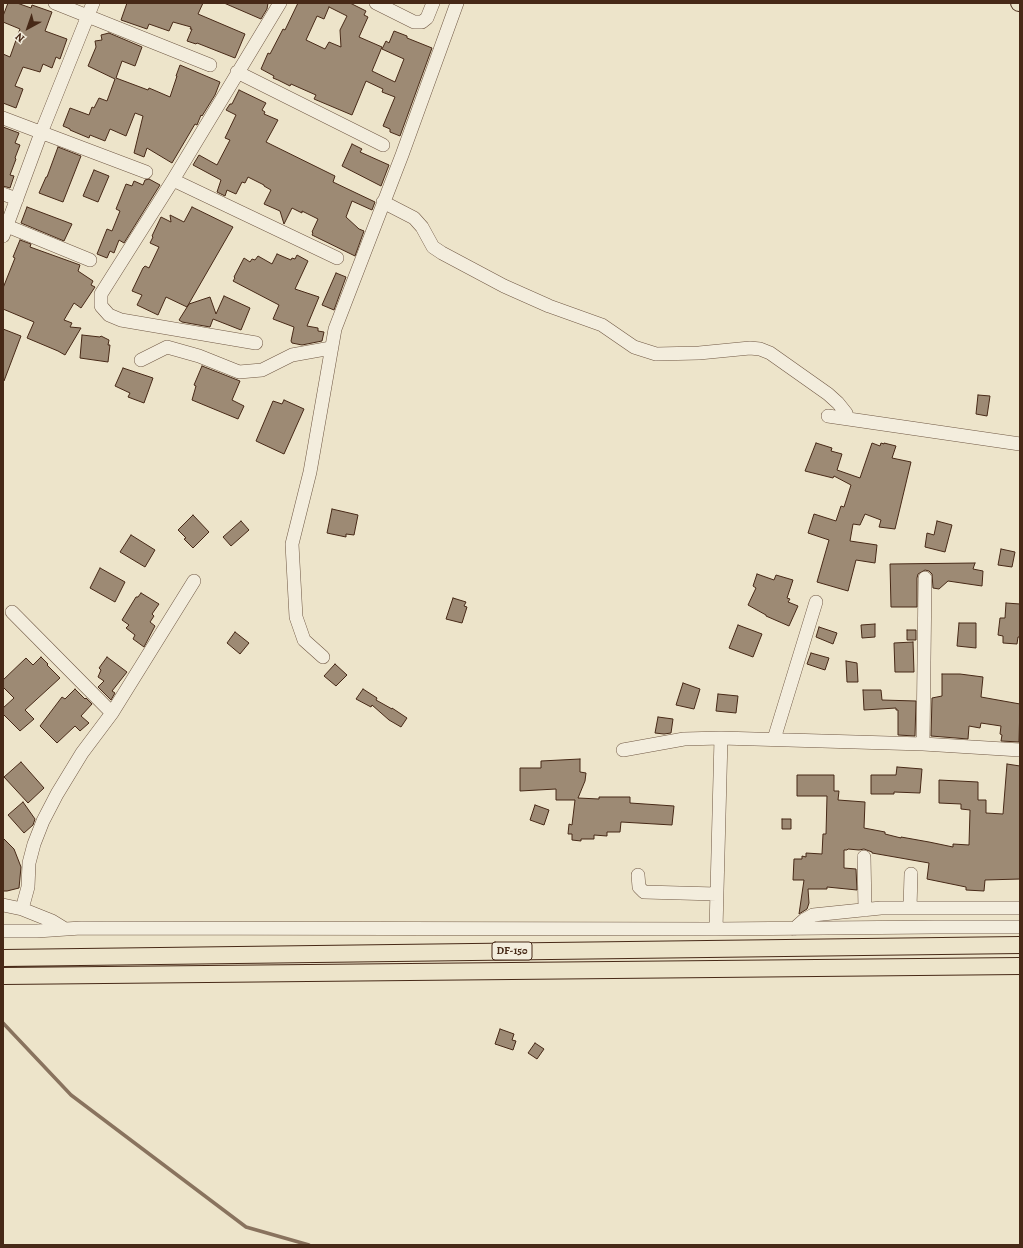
<!DOCTYPE html>
<html>
<head>
<meta charset="utf-8">
<style>
  body { margin:0 }
  #map { position:relative; width:1023px; height:1248px; overflow:hidden; background:#ede4ca; font-family:Alegreya,serif }
  canvas { display:block }
  .frame { position:absolute; inset:0; border:4px solid #472917; pointer-events:none }
  .north { position:absolute; left:8px; top:8px; width:40px; height:40px; -webkit-text-stroke:3px #f3eddd; paint-order:stroke; rotate:220deg; font-size:11px; font-weight:700; line-height:16px; text-align:center; color:#472917 }
  .north::after { content:''; display:block; margin:auto; width:14px; height:18px; background:#472917; clip-path:polygon(50% 0,100% 100%,50% 72%,0 100%) }
</style>
</head>
<body>
<div id="map">
<canvas width="1023" height="1248"></canvas>
<div class="frame"></div>
<div class="north">N</div>
</div>
<script>
const g = document.querySelector('canvas').getContext('2d');
g.lineJoin = 'round';
const toPath = rows => new Path2D(rows.map(r => 'M' + r).join(''));
function stroke(path, color, width, dash) { g.strokeStyle = color; g.lineWidth = width; g.lineCap = dash ? 'butt' : 'round'; g.setLineDash(dash || []); g.stroke(path); }
function paint(path, color) { g.fillStyle = color; g.fill(path, 'evenodd'); }
function write(font, color, halo, rows, align = 'center') {
  g.font = font + ' Alegreya,serif'; g.lineWidth = 3; g.setLineDash([]); g.textBaseline = 'middle'; g.strokeStyle = halo; g.fillStyle = color; for (const [text, x, y, turn = 0] of rows) {
    g.save(); g.translate(x, y); g.rotate((+turn || 0) * Math.PI / 180); g.textAlign = isNaN(turn) ? turn : align; if (halo) g.strokeText(text, 0, 0); g.fillText(text, 0, 0); g.restore();
  }
}
stroke(toPath([
  [3,1023,71,1095,246,1227,309,1245]
]), '#89735e', 3.5);
const building = toPath([
  [8,3,17,3,31,8,32,5,52,12,45,31,67,39,60,59,56,57,52,68,43,64,40,72,23,67,15,86,23,89,16,108,3,103,3,54,10,57,20,29,3,22,3,16,8,3],
  [127,3,203,3,198,14,245,34,235,58,197,43,196,44,187,41,192,29,190,29,191,27,173,22,169,31,149,24,147,29,121,20,127,3],
  [224,3,268,3,267,9,261,19,224,3],
  [298,3,350,3,366,11,364,15,368,17,359,37,382,47,372,71,395,82,404,59,382,49,386,41,389,43,394,31,407,36,407,38,432,48,400,136,390,132,390,129,383,126,395,97,382,92,383,89,366,81,352,115,314,99,316,95,291,84,290,86,278,80,273,78,274,76,261,69,268,53,270,54,283,29,285,30,298,3],
  [329,7,347,16,340,30,341,47,329,42,325,49,306,40,317,16,324,19,329,7],
  [109,33,142,47,135,66,122,61,116,78,148,90,149,88,170,97,177,76,176,76,180,65,220,82,215,95,202,116,201,115,197,125,195,124,172,163,147,148,144,157,134,153,143,116,135,113,126,136,110,129,105,141,90,135,89,138,70,130,70,129,63,126,70,108,89,115,92,107,94,108,99,98,107,101,115,79,88,66,96,47,95,41,102,40,101,35,109,33],
  [239,90,266,103,262,110,265,112,264,114,278,120,266,142,335,176,333,182,375,202,372,210,352,201,346,217,359,229,364,231,355,256,312,235,313,233,312,232,318,219,302,211,302,213,292,208,284,224,280,211,264,204,271,190,264,186,264,185,248,177,245,183,242,182,236,194,227,190,225,196,217,192,221,180,193,165,199,155,217,165,230,140,225,138,236,115,226,110,230,104,232,104,239,90],
  [3,127,19,133,15,143,20,145,15,158,16,159,10,175,14,176,10,188,3,186,3,127],
  [352,144,362,149,360,152,389,165,381,186,342,166,352,144],
  [58,147,81,156,63,202,39,193,46,177,47,177,58,147],
  [94,170,109,176,98,202,83,196,94,170],
  [149,179,160,185,124,243,119,240,114,253,110,251,107,258,97,254,107,229,112,231,120,211,116,209,126,184,132,186,134,181,143,185,145,180,149,179],
  [27,207,72,224,64,241,21,223,27,207],
  [192,207,233,227,187,307,166,297,158,315,137,305,142,295,132,291,143,268,145,266,149,268,159,247,150,243,153,237,152,236,161,217,171,222,170,215,184,222,192,207],
  [20,240,31,244,30,247,80,265,78,271,93,281,91,285,95,287,81,308,74,303,64,320,72,323,70,327,81,328,65,355,58,351,27,338,34,322,3,309,3,288,15,258,13,257,20,240],
  [277,254,291,260,292,258,295,259,297,255,308,261,295,289,319,297,307,326,318,328,318,331,324,332,322,341,302,345,292,343,291,341,294,327,273,319,279,305,233,281,235,278,234,277,244,258,250,262,252,259,255,260,258,256,272,264,277,254],
  [336,273,346,277,334,310,322,305,336,273],
  [224,296,250,308,241,330,213,319,210,327,182,322,179,320,189,304,210,297,216,314,224,296],
  [3,329,21,336,4,381,3,381,3,329],
  [82,335,100,337,101,336,109,340,108,345,110,345,108,362,80,358,82,335],
  [202,366,240,381,232,400,244,406,238,419,192,400,196,386,194,385,202,366],
  [123,368,153,378,144,403,128,397,130,393,115,386,123,368],
  [978,395,990,396,987,416,976,414,978,395],
  [284,400,304,409,284,454,256,441,273,401,282,404,284,400],
  [816,443,832,448,831,451,842,454,837,470,860,478,872,443,880,446,881,443,884,444,884,443,896,446,892,458,911,462,895,529,879,527,881,520,865,514,860,525,853,524,850,541,877,545,875,563,856,560,848,591,817,582,829,540,808,533,814,514,836,521,841,506,844,507,851,485,834,476,833,478,805,471,816,443],
  [332,509,358,515,354,535,346,534,346,537,327,533,332,509],
  [193,515,209,532,193,548,184,539,186,538,178,530,193,515],
  [241,521,249,530,231,546,223,537,241,521],
  [937,521,952,525,945,552,925,547,927,533,934,535,937,521],
  [131,535,155,550,145,567,120,552,131,535],
  [1001,549,1015,552,1012,567,998,565,1001,549],
  [975,563,973,569,983,571,982,586,948,581,939,589,933,588,932,574,929,571,925,570,918,574,917,578,917,607,891,607,890,564,975,563],
  [100,568,125,582,115,602,90,588,100,568],
  [757,574,774,580,776,575,793,580,787,598,790,599,788,602,798,606,789,626,766,616,766,615,748,605,756,588,753,586,757,574],
  [141,593,159,604,152,614,154,616,150,622,155,626,144,647,133,639,135,635,126,628,129,625,122,620,136,597,138,597,141,593],
  [453,598,466,602,464,606,467,607,462,623,446,619,453,598],
  [1006,603,1020,604,1020,637,1018,637,1017,644,1003,643,1003,636,998,635,1000,618,1005,618,1006,603],
  [959,623,976,623,976,648,957,646,959,623],
  [875,624,875,637,862,638,861,625,875,624],
  [738,625,762,634,753,657,729,648,738,625],
  [819,627,837,633,833,644,816,637,819,627],
  [907,630,916,630,916,640,907,640,907,630],
  [235,632,249,643,240,654,227,643,235,632],
  [913,642,914,672,895,672,894,643,913,642],
  [811,653,829,658,825,670,807,664,811,653],
  [41,657,48,664,47,665,60,678,25,710,34,719,20,731,3,714,3,708,14,698,3,687,3,680,26,658,33,665,41,657],
  [107,657,127,672,112,691,115,693,111,700,98,687,104,681,98,677,101,670,99,668,107,657],
  [846,661,857,663,858,682,847,682,846,661],
  [335,664,347,675,336,686,324,676,335,664],
  [942,674,960,674,983,677,981,697,1020,704,1019,742,1001,741,1002,735,1000,734,1001,726,981,723,980,728,969,726,968,739,931,736,932,698,942,696,942,674],
  [683,683,700,689,694,709,676,705,683,683],
  [75,689,85,699,86,698,92,704,81,716,89,723,80,731,75,726,57,743,40,726,62,697,65,699,75,689],
  [363,689,377,698,376,700,392,709,392,708,407,718,401,727,389,720,372,705,371,707,356,699,363,689],
  [863,690,881,690,882,700,916,701,915,736,898,735,898,710,896,710,896,708,864,710,863,690],
  [718,694,738,696,736,713,716,711,718,694],
  [658,717,673,719,671,733,664,734,655,733,658,717],
  [580,759,580,772,586,773,585,781,578,798,599,799,599,797,630,797,630,803,674,806,672,825,621,822,620,832,607,832,607,836,594,835,594,839,581,839,581,841,572,840,572,834,568,834,569,824,572,825,575,800,556,800,556,789,520,791,520,768,541,768,541,761,580,759],
  [21,762,44,788,28,803,4,777,21,762],
  [1007,764,1020,766,1020,879,985,880,984,891,966,890,966,887,927,879,929,863,872,853,872,852,864,849,859,850,848,849,847,850,844,850,844,868,856,869,857,890,827,887,827,889,808,889,809,903,807,909,799,914,804,880,793,880,794,859,802,859,802,856,806,857,806,853,822,854,823,834,826,834,827,796,797,796,797,775,834,775,834,791,839,791,838,800,865,802,864,828,885,832,885,834,901,838,901,837,929,842,953,847,953,844,969,845,970,810,961,809,961,804,939,803,939,780,978,782,978,800,986,800,986,813,1003,814,1007,764],
  [897,767,922,769,920,793,894,792,894,794,871,794,871,775,896,775,897,767],
  [23,802,35,819,33,825,24,833,8,815,23,802],
  [535,805,549,810,544,825,530,820,535,805],
  [782,819,791,819,791,829,782,829,782,819],
  [3,838,14,849,21,867,19,888,7,891,3,891,3,838],
  [500,1029,514,1034,512,1040,516,1041,513,1050,495,1044,500,1029],
  [535,1043,544,1049,537,1059,528,1053,535,1043]
]);
paint(building, '#9d8a74');
stroke(building, '#472917', 1);
const minor = toPath([
  [55,3,210,65],
  [376,3,414,22,422,22,427,18,433,3],
  [237,72,383,145],
  [3,118,146,172],
  [173,180,337,258],
  [3,194,17,199],
  [383,202,414,218,422,227,433,247,442,253,504,286,549,306,602,325,634,347,656,354,699,353,750,348,760,349,770,353,828,394,838,403,846,413,848,419],
  [7,226,90,260],
  [3,236,41,133,93,3],
  [256,343,121,320,109,315,101,306,101,294,173,180,280,3],
  [141,360,167,347,199,356,239,372,262,370,292,355,331,348],
  [828,416,1020,444],
  [12,612,112,713],
  [323,657,304,640,296,617,292,544,310,472,335,329,402,155,457,3],
  [774,739,816,602],
  [923,744,925,578],
  [623,750,684,739,721,738,923,744,1020,750],
  [864,857,865,910],
  [638,875,639,887,644,892,716,894],
  [3,905,22,909,52,921,65,929],
  [910,908,911,874],
  [22,909,28,887,29,863,34,844,43,821,57,794,82,753,112,713,194,581],
  [716,929,721,738],
  [794,929,804,920,813,915,881,908,1020,908],
  [3,931,37,931,81,928,716,929,934,927,1020,927]
]);
const major = toPath([
  [1019,3,1020,3],
  [3,958,1020,945],
  [3,976,1020,966]
]);
stroke(minor, '#705844', 14);
stroke(major, '#472917', 18);
stroke(minor, '#f3eddd', 13);
stroke(major, '#ede4ca', 16);
for (const [x, y, w] of [
  [512,951,40]
]) { const box = new Path2D(); box.roundRect(x - w / 2, y - 9, w, 18, 3); g.fillStyle = '#f3eddd'; g.fill(box); stroke(box, '#472917', 1); }
write('bold 11px', '#472917', null, [
  ["DF-150",512,951]
]);
</script>
</body>
</html>
